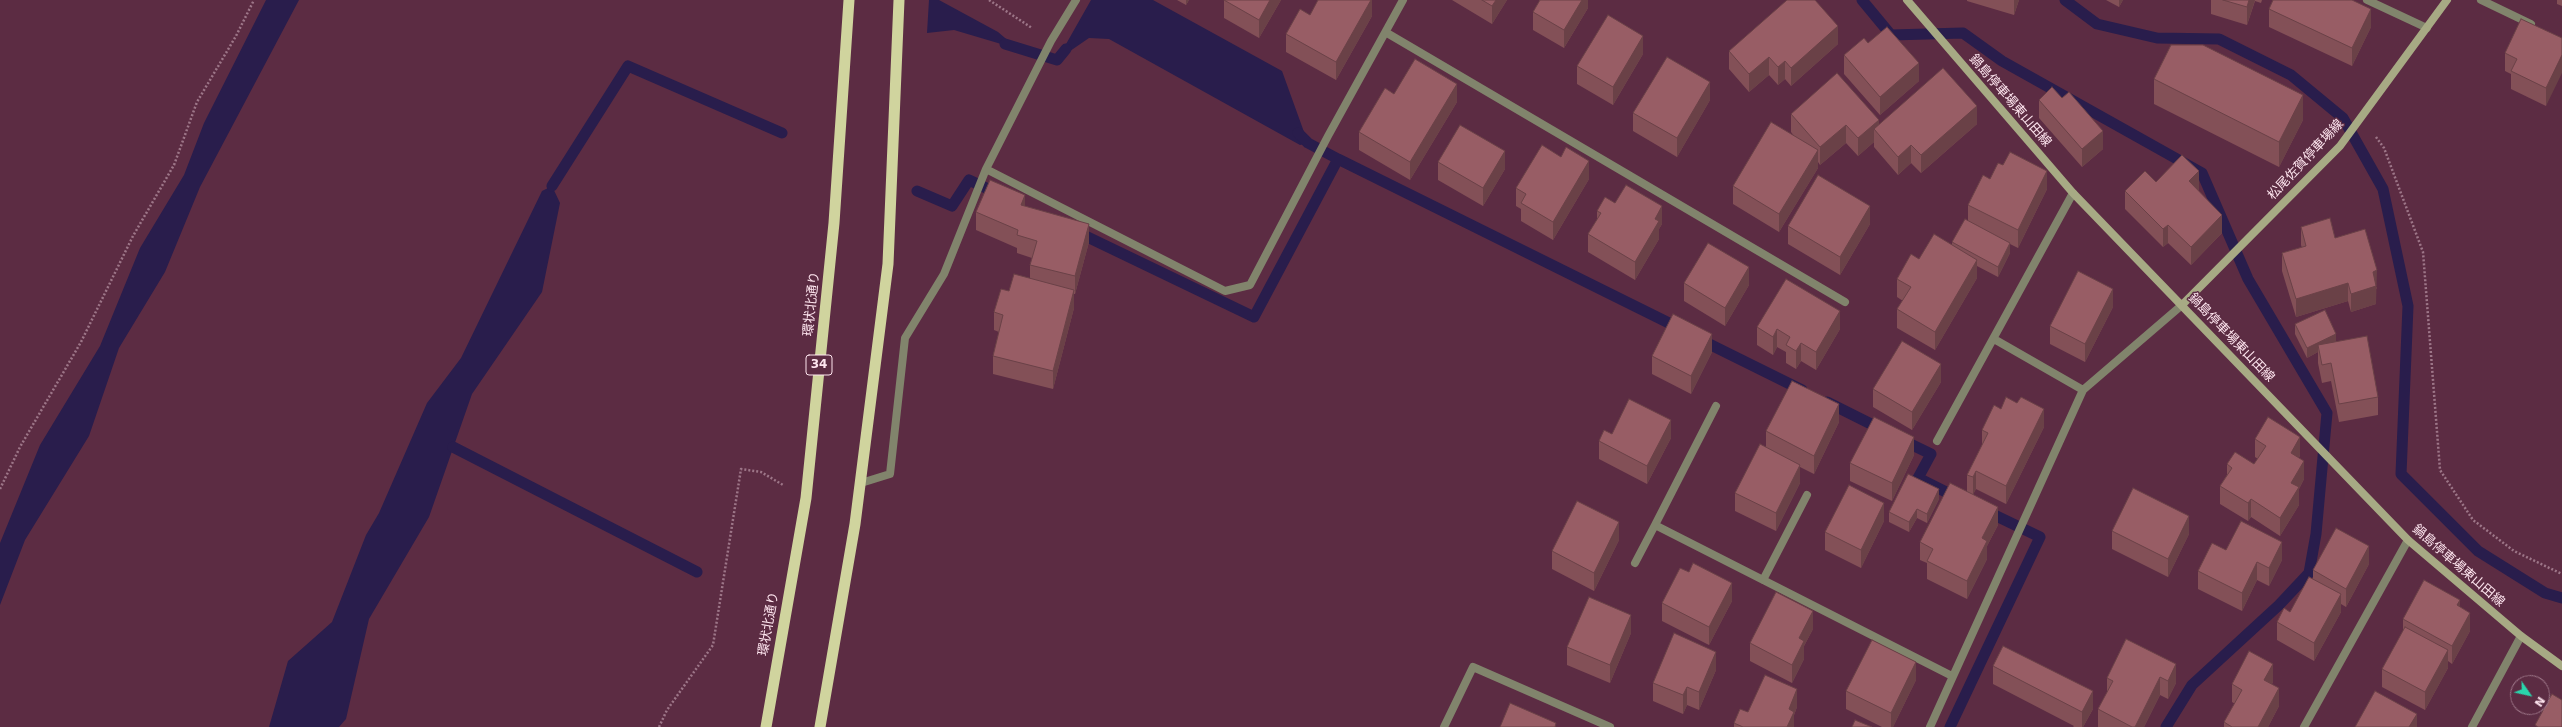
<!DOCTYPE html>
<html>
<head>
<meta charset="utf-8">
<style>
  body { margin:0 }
  #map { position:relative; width:2562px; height:727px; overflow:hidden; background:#5c2c43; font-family:"DejaVu Sans",sans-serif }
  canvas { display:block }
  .north { position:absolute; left:2510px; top:675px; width:40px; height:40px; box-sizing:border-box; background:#5c2c43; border:1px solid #9d7688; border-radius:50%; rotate:124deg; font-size:11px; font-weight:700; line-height:16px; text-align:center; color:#fee5ef }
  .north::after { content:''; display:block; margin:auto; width:14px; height:18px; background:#2ad5ac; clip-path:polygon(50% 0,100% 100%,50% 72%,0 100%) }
</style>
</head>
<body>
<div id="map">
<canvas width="2562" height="727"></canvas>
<div class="north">N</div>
</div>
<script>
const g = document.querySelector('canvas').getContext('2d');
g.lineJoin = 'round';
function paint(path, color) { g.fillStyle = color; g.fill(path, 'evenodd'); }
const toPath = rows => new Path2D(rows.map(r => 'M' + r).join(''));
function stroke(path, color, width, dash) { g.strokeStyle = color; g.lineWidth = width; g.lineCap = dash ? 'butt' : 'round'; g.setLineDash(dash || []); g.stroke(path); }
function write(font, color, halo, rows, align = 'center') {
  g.font = font + ' "DejaVu Sans","Noto Sans JP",sans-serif'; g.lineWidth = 3; g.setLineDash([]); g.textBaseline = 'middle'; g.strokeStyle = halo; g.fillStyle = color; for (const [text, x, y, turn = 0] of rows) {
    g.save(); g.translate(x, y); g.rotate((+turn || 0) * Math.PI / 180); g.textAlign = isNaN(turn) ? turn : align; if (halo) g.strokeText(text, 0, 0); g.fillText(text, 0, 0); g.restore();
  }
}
paint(toPath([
  [266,0,299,0,200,187,165,272,119,348,89,436,25,540,0,605,0,543,40,445,100,346,140,248,184,175,204,123],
  [929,0,939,0,998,32,1018,49,954,30,927,33],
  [1091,0,1153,0,1282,71,1308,143,1300,145,1109,39,1089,38,1057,60],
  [552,186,560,203,542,292,472,394,429,517,369,619,346,719,339,727,269,727,288,661,332,622,366,535,379,513,427,403,461,358,542,191]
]), '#291d4c');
stroke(toPath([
  [1862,0,1891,35,1963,33,2002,61,2202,173,2248,279,2327,413,2316,534,2309,573,2279,605,2192,685,2166,727],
  [2065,0,2097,24,2157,38,2219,39,2291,75,2343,118,2383,189,2408,306,2401,474,2478,551,2545,593,2562,598],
  [1005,44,1057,60,1066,49],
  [1298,133,1308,143,1338,159,1681,329],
  [552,186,628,66,782,133],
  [917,191,952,206,969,180,999,194],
  [1075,231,1254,317,1338,159],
  [1699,339,1802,390],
  [1827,402,1883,430],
  [1902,440,1931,454,1918,478,1958,498],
  [453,447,697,572],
  [1950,727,2040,537,1984,510]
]), '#291d4c', 11);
stroke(toPath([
  [989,0,1032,28],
  [2376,137,2384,148,2423,252,2440,470,2473,520,2514,551,2562,574],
  [0,489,20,447,81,342,133,236,174,165,197,102,236,36,254,0],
  [659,727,667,710,713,645,741,469,761,472,783,485]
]), '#9d7688', 2.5, [2, 2]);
stroke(toPath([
  [2367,0,2427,28],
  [2481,0,2531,24],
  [1387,33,1845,302],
  [986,169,1225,291,1250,285,1328,136,1403,0],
  [1994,339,2083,390],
  [1716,406,1655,525,1952,676],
  [1937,441,2073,193],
  [861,483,890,474,905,338,944,274,986,169,1051,41,1076,0],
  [1635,563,1655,525],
  [1763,580,1807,495],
  [1444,727,1473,667,1610,727],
  [1930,727,2083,390,2182,305],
  [2304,727,2408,540],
  [2472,727,2521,636]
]), '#81846c', 8);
stroke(toPath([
  [1907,0,2073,193,2408,540,2521,636,2562,666],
  [2182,305,2340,146,2447,0]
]), '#a7aa84', 8);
stroke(toPath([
  [766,727,806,498,834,223,849,0],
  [820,727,855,524,888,264,899,0]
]), '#d0d49e', 11);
paint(toPath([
  [1177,0,1189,0,1186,5],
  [1224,0,1281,0,1259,38,1224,18],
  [1372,0,1372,16,1336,80,1286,52,1286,34,1310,15],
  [1452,0,1507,0,1492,24],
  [1539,0,1588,0,1588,8,1564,48,1533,30,1533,12,1539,2],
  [1967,0,2019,0,2014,15,1967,1],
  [2106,0,2123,0,2119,7],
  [2211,0,2262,0,2261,3,2255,1,2247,25,2211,14],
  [2557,0,2562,0,2562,6,2557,4],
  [2269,9,2371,27,2352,66,2269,27],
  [2562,38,2546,106,2511,89,2511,74,2505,71,2505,53],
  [1868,43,1919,81,1880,115,1844,74,1844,55],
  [1838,44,1791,86,1785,79,1778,85,1769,75,1749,92,1729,69,1729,51],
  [1643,54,1613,105,1577,84,1577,66],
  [2154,79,2303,120,2279,167,2154,104],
  [1394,94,1457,102,1410,180,1359,150,1359,132],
  [1710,100,1677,157,1633,131,1633,113],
  [2039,100,2103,149,2082,167,2039,118],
  [1791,114,1879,125,1977,124,1921,173,1911,163,1898,175,1874,147,1874,142,1858,156,1846,143,1820,165,1818,162,1818,168,1779,232,1733,204,1733,186,1794,136,1791,132],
  [1438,162,1505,169,1483,206,1438,180],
  [1589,179,1553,240,1521,221,1521,209,1516,206,1516,188],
  [1990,179,2047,189,2018,248,2010,244,2010,253,1998,277,1977,266,1977,278,1935,350,1897,328,1897,309,1903,301,1897,297,1897,279,1919,259,1952,245,1952,242,1968,221,1968,205],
  [2156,182,2199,189,2198,190,2222,233,2191,265,2168,243,2163,247,2125,209,2125,191],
  [1615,203,1662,224,1659,229,1659,239,1635,280,1588,252,1588,234,1597,220,1597,211],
  [1025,206,1089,242,1075,294,1074,294,1074,308,1053,389,993,374,993,356,999,332,994,330,994,312,1009,291,1030,279,1030,265,1032,258,1017,253,1017,248,976,230,976,212],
  [1870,224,1840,275,1788,244,1788,226],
  [2301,227,2335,238,2377,288,2376,289,2376,304,2351,312,2348,301,2296,317,2282,271,2282,253,2302,248,2301,245],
  [1684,283,1749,285,1725,326,1684,301],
  [2113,307,2085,362,2050,344,2050,326],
  [2295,324,2336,342,2378,397,2378,415,2339,422,2331,381,2322,383,2318,363,2318,352,2307,358,2295,334],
  [1757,327,1840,329,1816,370,1801,361,1796,369,1786,363,1786,352,1777,347,1773,355,1757,345],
  [1712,352,1691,394,1652,374,1652,356],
  [1941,382,1912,430,1873,407,1873,389],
  [2001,409,2044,427,2006,504,1976,489,1973,494,1998,525,1987,546,1987,559,1967,599,1927,579,1927,563,1920,560,1920,542,1967,491,1967,475,1982,446,1982,430],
  [1839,422,1814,474,1800,467,1800,483,1776,531,1735,511,1735,493,1766,447,1766,431],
  [1612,434,1671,438,1647,484,1599,459,1599,441],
  [2255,439,2300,455,2299,458,2304,479,2299,489,2299,505,2280,536,2251,517,2248,521,2220,504,2220,486,2227,475,2227,464,2254,464,2258,459,2255,457],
  [1914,455,1892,501,1850,481,1850,463],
  [1939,499,1927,523,1917,518,1909,532,1889,522,1889,512],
  [1884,521,1861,568,1825,550,1825,532],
  [2112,531,2189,534,2168,577,2112,549],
  [1619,540,1594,591,1552,569,1552,551],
  [2226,550,2282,560,2269,586,2257,580,2242,611,2198,589,2198,571],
  [2369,564,2346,607,2341,604,2341,612,2314,661,2277,640,2277,622,2290,612,2313,579,2313,570],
  [1689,572,1732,601,1709,645,1662,621,1662,603],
  [2460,607,2470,631,2452,664,2448,661,2448,668,2425,710,2382,687,2382,669,2403,632,2403,619],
  [1813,629,1804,646,1804,659,1792,683,1750,661,1750,643],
  [1631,633,1610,683,1567,665,1567,647],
  [2126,639,2176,683,2168,699,2160,695,2144,727,2098,727,2098,709,2107,693,2107,678],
  [1993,666,2093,709,2083,727,2073,727,2074,726,1993,684],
  [1716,670,1699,710,1687,705,1683,714,1653,701,1653,683],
  [1916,680,1893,727,1882,727,1846,709,1846,691],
  [2273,682,2272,684,2279,706,2268,727,2224,727,2224,722,2235,704,2232,702,2232,684],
  [1797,707,1794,715,1794,727,1734,727,1734,723,1748,712]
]), '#835057');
paint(toPath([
  [1186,0,1189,0,1186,5],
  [1270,0,1281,0,1259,38,1259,20],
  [1371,0,1372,0,1372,16,1336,80,1336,62],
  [1496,0,1507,0,1492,24,1492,6],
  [1582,0,1588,0,1588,8,1564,48,1564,30],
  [2014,0,2019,0,2014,15],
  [2119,0,2123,0,2119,7],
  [2249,0,2255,0,2247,25,2247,7],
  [2371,9,2371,27,2352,66,2352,48],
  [1838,26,1838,44,1791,86,1791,68],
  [1643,36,1643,54,1613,105,1613,87],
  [2562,55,2562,73,2546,106,2546,88],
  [1769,57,1769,75,1749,92,1749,74],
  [1785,61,1785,79,1778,85,1778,67],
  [1919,63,1919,81,1880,115,1880,97],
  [1710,82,1710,100,1677,157,1677,138],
  [1457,84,1457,102,1410,180,1410,162],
  [2303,95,2303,120,2279,167,2279,142],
  [1977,106,1977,124,1921,173,1921,155],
  [1879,120,1879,134,1874,129,1874,142,1858,156,1858,138],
  [1846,125,1846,143,1820,165,1820,147],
  [2103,131,2103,149,2082,167,2082,149],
  [1911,145,1911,163,1898,175,1898,157],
  [1818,150,1818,168,1779,232,1779,214],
  [1505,151,1505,169,1483,206,1483,188],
  [1589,161,1589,179,1553,240,1553,222],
  [2047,171,2047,189,2018,248,2018,230],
  [2199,171,2199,189,2189,199,2189,181],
  [1025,195,1025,213,1021,205],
  [1662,206,1662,224,1659,229,1659,239,1635,280,1635,262,1655,219],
  [1870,206,1870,224,1840,275,1840,257],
  [2222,215,2222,233,2191,265,2191,247],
  [1089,224,1089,242,1075,294,1075,276],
  [2168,225,2168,243,2163,247,2163,229],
  [2010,243,2010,253,1998,277,1998,267],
  [1977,260,1977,278,1935,350,1935,332],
  [1749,267,1749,285,1725,326,1725,308],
  [2377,270,2376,304,2351,312,2351,294,2373,272],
  [2348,283,2348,301,2296,317,2296,299],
  [2113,289,2113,307,2085,362,2085,344],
  [1074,290,1074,308,1053,389,1053,371],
  [1840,311,1840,329,1816,370,1816,352],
  [1777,329,1777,347,1773,355,1773,337],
  [1712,334,1712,352,1691,394,1691,376],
  [2336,334,2336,344,2318,345,2318,352,2307,358,2307,348],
  [1801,343,1801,361,1796,369,1796,351],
  [1941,364,1941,382,1912,430,1912,412],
  [1839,404,1839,422,1814,474,1814,456],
  [2044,409,2044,427,2006,504,2006,486],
  [1671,420,1671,438,1647,484,1647,466],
  [1914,437,1914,455,1892,501,1892,483],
  [2300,437,2300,455,2291,471,2291,453],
  [2304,461,2304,479,2299,489,2299,505,2280,536,2280,518,2291,483],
  [1800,465,1800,483,1776,531,1776,513],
  [1976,471,1976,489,1973,495,1973,477],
  [1939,489,1939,499,1927,523,1927,514],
  [2251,499,2251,517,2248,521,2248,503],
  [1884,503,1884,521,1861,568,1861,550],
  [1998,507,1998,525,1987,546,1987,559,1967,599,1967,581,1982,538],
  [1917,509,1917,518,1909,532,1909,522],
  [2189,516,2189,534,2168,577,2168,559],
  [1619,522,1619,540,1594,591,1594,573],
  [2282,542,2282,560,2269,586,2269,568],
  [2369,546,2369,564,2346,607,2346,589],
  [2257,562,2257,580,2242,611,2242,593],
  [1732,583,1732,601,1709,645,1709,627],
  [2341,594,2341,612,2314,661,2314,643],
  [2460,600,2460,618,2457,605],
  [1813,611,1813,629,1804,646,1804,659,1792,683,1792,665,1799,638],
  [2470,613,2470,631,2452,664,2452,646],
  [1631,615,1631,633,1610,683,1610,665],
  [2448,650,2448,668,2425,710,2425,692],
  [1716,652,1716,670,1699,710,1699,692],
  [1916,662,1916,680,1893,727,1891,727,1891,713],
  [2176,664,2176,683,2168,699,2168,681],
  [2273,664,2273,682,2264,698,2264,680],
  [2160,677,2160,695,2144,727,2135,727],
  [1687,687,1687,705,1683,714,1683,695],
  [2279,688,2279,706,2268,727,2258,727],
  [1797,689,1797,707,1794,715,1794,727,1787,727,1789,709],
  [2093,691,2093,709,2083,727,2082,727,2082,712],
  [2417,714,2417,727,2409,727]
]), '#6a4147');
const building = toPath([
  [1224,0,1270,0,1259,20,1224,0],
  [1318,0,1371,0,1336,62,1286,34,1300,9,1310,15,1318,0],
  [1482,0,1496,0,1492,6,1482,0],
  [1540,0,1582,0,1564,30,1533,12,1540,0],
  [1787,0,1815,0,1838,26,1791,68,1785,61,1778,67,1769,57,1749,74,1729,51,1787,0],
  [2223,0,2249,0,2247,7,2223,0],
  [2273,0,2352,0,2371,9,2352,48,2269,9,2273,0],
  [1608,15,1643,36,1613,87,1577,66,1608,15],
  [2521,19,2562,38,2562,55,2546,88,2511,71,2517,59,2505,53,2521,19],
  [1887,27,1919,63,1880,97,1844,55,1864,38,1868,43,1887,27],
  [2171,45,2203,45,2303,95,2279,142,2154,79,2171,45],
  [1667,57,1710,82,1677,138,1633,113,1667,57],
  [1415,59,1457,84,1410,162,1359,132,1385,88,1394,94,1415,59],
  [1943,68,1977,106,1921,155,1911,145,1898,157,1874,129,1943,68],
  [1837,73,1879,120,1858,138,1846,125,1820,147,1791,114,1837,73],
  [2052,87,2062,98,2069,92,2103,131,2082,149,2039,100,2052,87],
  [1771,122,1818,150,1779,214,1733,186,1771,122],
  [1460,125,1505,151,1483,188,1438,162,1460,125],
  [1542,145,1561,157,1566,147,1589,161,1553,222,1521,203,1526,194,1516,188,1542,145],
  [2010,152,2047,171,2018,230,1968,205,1983,175,1990,179,1998,163,2003,165,2010,152],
  [2182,155,2199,171,2189,181,2222,215,2191,247,2168,225,2163,229,2125,191,2145,171,2156,182,2182,155],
  [1818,175,1870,206,1840,257,1788,226,1818,175],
  [990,180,1025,195,1021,205,1089,224,1075,276,1030,265,1037,241,1017,235,1018,230,976,212,990,180],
  [1626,185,1662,206,1655,219,1659,221,1635,262,1588,234,1601,213,1597,211,1605,197,1615,203,1626,185],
  [2330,218,2335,238,2365,229,2377,270,2373,272,2376,286,2351,294,2348,283,2296,299,2282,253,2306,246,2301,227,2330,218],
  [1965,219,2010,243,1998,267,1952,242,1965,219],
  [1934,234,1977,260,1935,332,1897,309,1911,287,1897,279,1911,254,1919,259,1934,234],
  [1708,243,1749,267,1725,308,1684,283,1708,243],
  [2078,271,2113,289,2085,344,2050,326,2078,271],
  [1014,274,1074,290,1053,371,993,356,1003,315,994,312,1001,289,1009,291,1014,274],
  [1786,279,1840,311,1816,352,1801,343,1796,351,1786,345,1790,337,1777,329,1773,337,1757,327,1786,279],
  [2325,310,2336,334,2307,348,2295,324,2325,310],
  [1673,314,1712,334,1691,376,1652,356,1673,314],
  [2367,336,2378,397,2339,404,2331,363,2322,365,2318,345,2367,336],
  [1902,341,1941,364,1912,412,1873,389,1902,341],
  [1792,381,1839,404,1814,456,1766,431,1792,381],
  [2006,397,2017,403,2021,397,2044,409,2006,486,1976,471,1973,477,1967,475,1988,433,1982,430,1994,405,2001,409,2006,397],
  [1629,399,1671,420,1647,466,1599,441,1604,430,1612,434,1629,399],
  [1874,417,1914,437,1892,483,1850,463,1874,417],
  [2268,417,2300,437,2291,453,2304,461,2291,483,2299,487,2280,518,2251,499,2248,503,2220,486,2232,468,2227,464,2235,452,2254,464,2266,446,2255,439,2268,417],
  [1760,444,1800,465,1776,513,1735,493,1760,444],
  [1908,474,1939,489,1927,514,1917,509,1909,522,1889,512,1908,474],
  [1950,483,1998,507,1982,538,1987,541,1967,581,1927,561,1933,549,1920,542,1950,483],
  [1849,485,1884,503,1861,550,1825,532,1849,485],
  [2133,488,2189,516,2168,559,2112,531,2133,488],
  [1577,501,1619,522,1594,573,1552,551,1577,501],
  [2241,521,2282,542,2269,568,2257,562,2242,593,2198,571,2212,543,2226,550,2241,521],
  [2336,528,2369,546,2346,589,2313,570,2336,528],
  [1693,563,1732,583,1709,627,1662,603,1680,568,1689,572,1693,563],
  [2309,577,2341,594,2314,643,2277,622,2284,608,2290,612,2309,577],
  [2424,580,2460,600,2457,605,2470,613,2452,646,2403,619,2424,580],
  [1776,592,1813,611,1799,638,1804,641,1792,665,1750,643,1776,592],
  [1589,597,1631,615,1610,665,1567,647,1589,597],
  [2405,627,2448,650,2425,692,2382,669,2405,627],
  [1674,633,1716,652,1699,692,1687,687,1683,695,1653,683,1674,633],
  [2126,639,2176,664,2168,681,2160,677,2135,727,2132,727,2098,709,2113,681,2107,678,2126,639],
  [1872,640,1916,662,1891,713,1846,691,1872,640],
  [2003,646,2093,691,2082,712,1993,666,2003,646],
  [2249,651,2273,664,2264,680,2279,688,2258,727,2232,727,2224,722,2242,690,2232,684,2249,651],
  [1765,675,1797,689,1789,709,1794,712,1787,727,1743,727,1734,723,1740,709,1748,712,1765,675],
  [2375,691,2417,714,2409,727,2355,727,2375,691],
  [2552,694,2562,700,2562,727,2538,727,2535,725,2552,694],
  [1510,703,1556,723,1555,727,1500,727,1510,703],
  [1855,720,1872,727,1852,727,1855,720]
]);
paint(building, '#985d65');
stroke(building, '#6a4147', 1);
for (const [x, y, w] of [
  [819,365,26]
]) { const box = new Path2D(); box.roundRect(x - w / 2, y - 10, w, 20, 3); g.fillStyle = '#5c2c43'; g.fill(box); stroke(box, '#fee5ef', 1); }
write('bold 12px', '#fee5ef', null, [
  ["34",819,365]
]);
write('13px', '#fee5ef', '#5c2c43', [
  ["鍋島停車場東山田線",2010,101,49],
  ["松尾佐賀停車場線",2306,160,-47],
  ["環状北通り",812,304,-84],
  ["鍋島停車場東山田線",2231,338,46],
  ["鍋島停車場東山田線",2458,566,41],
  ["環状北通り",769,624,-80]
]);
</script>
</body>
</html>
